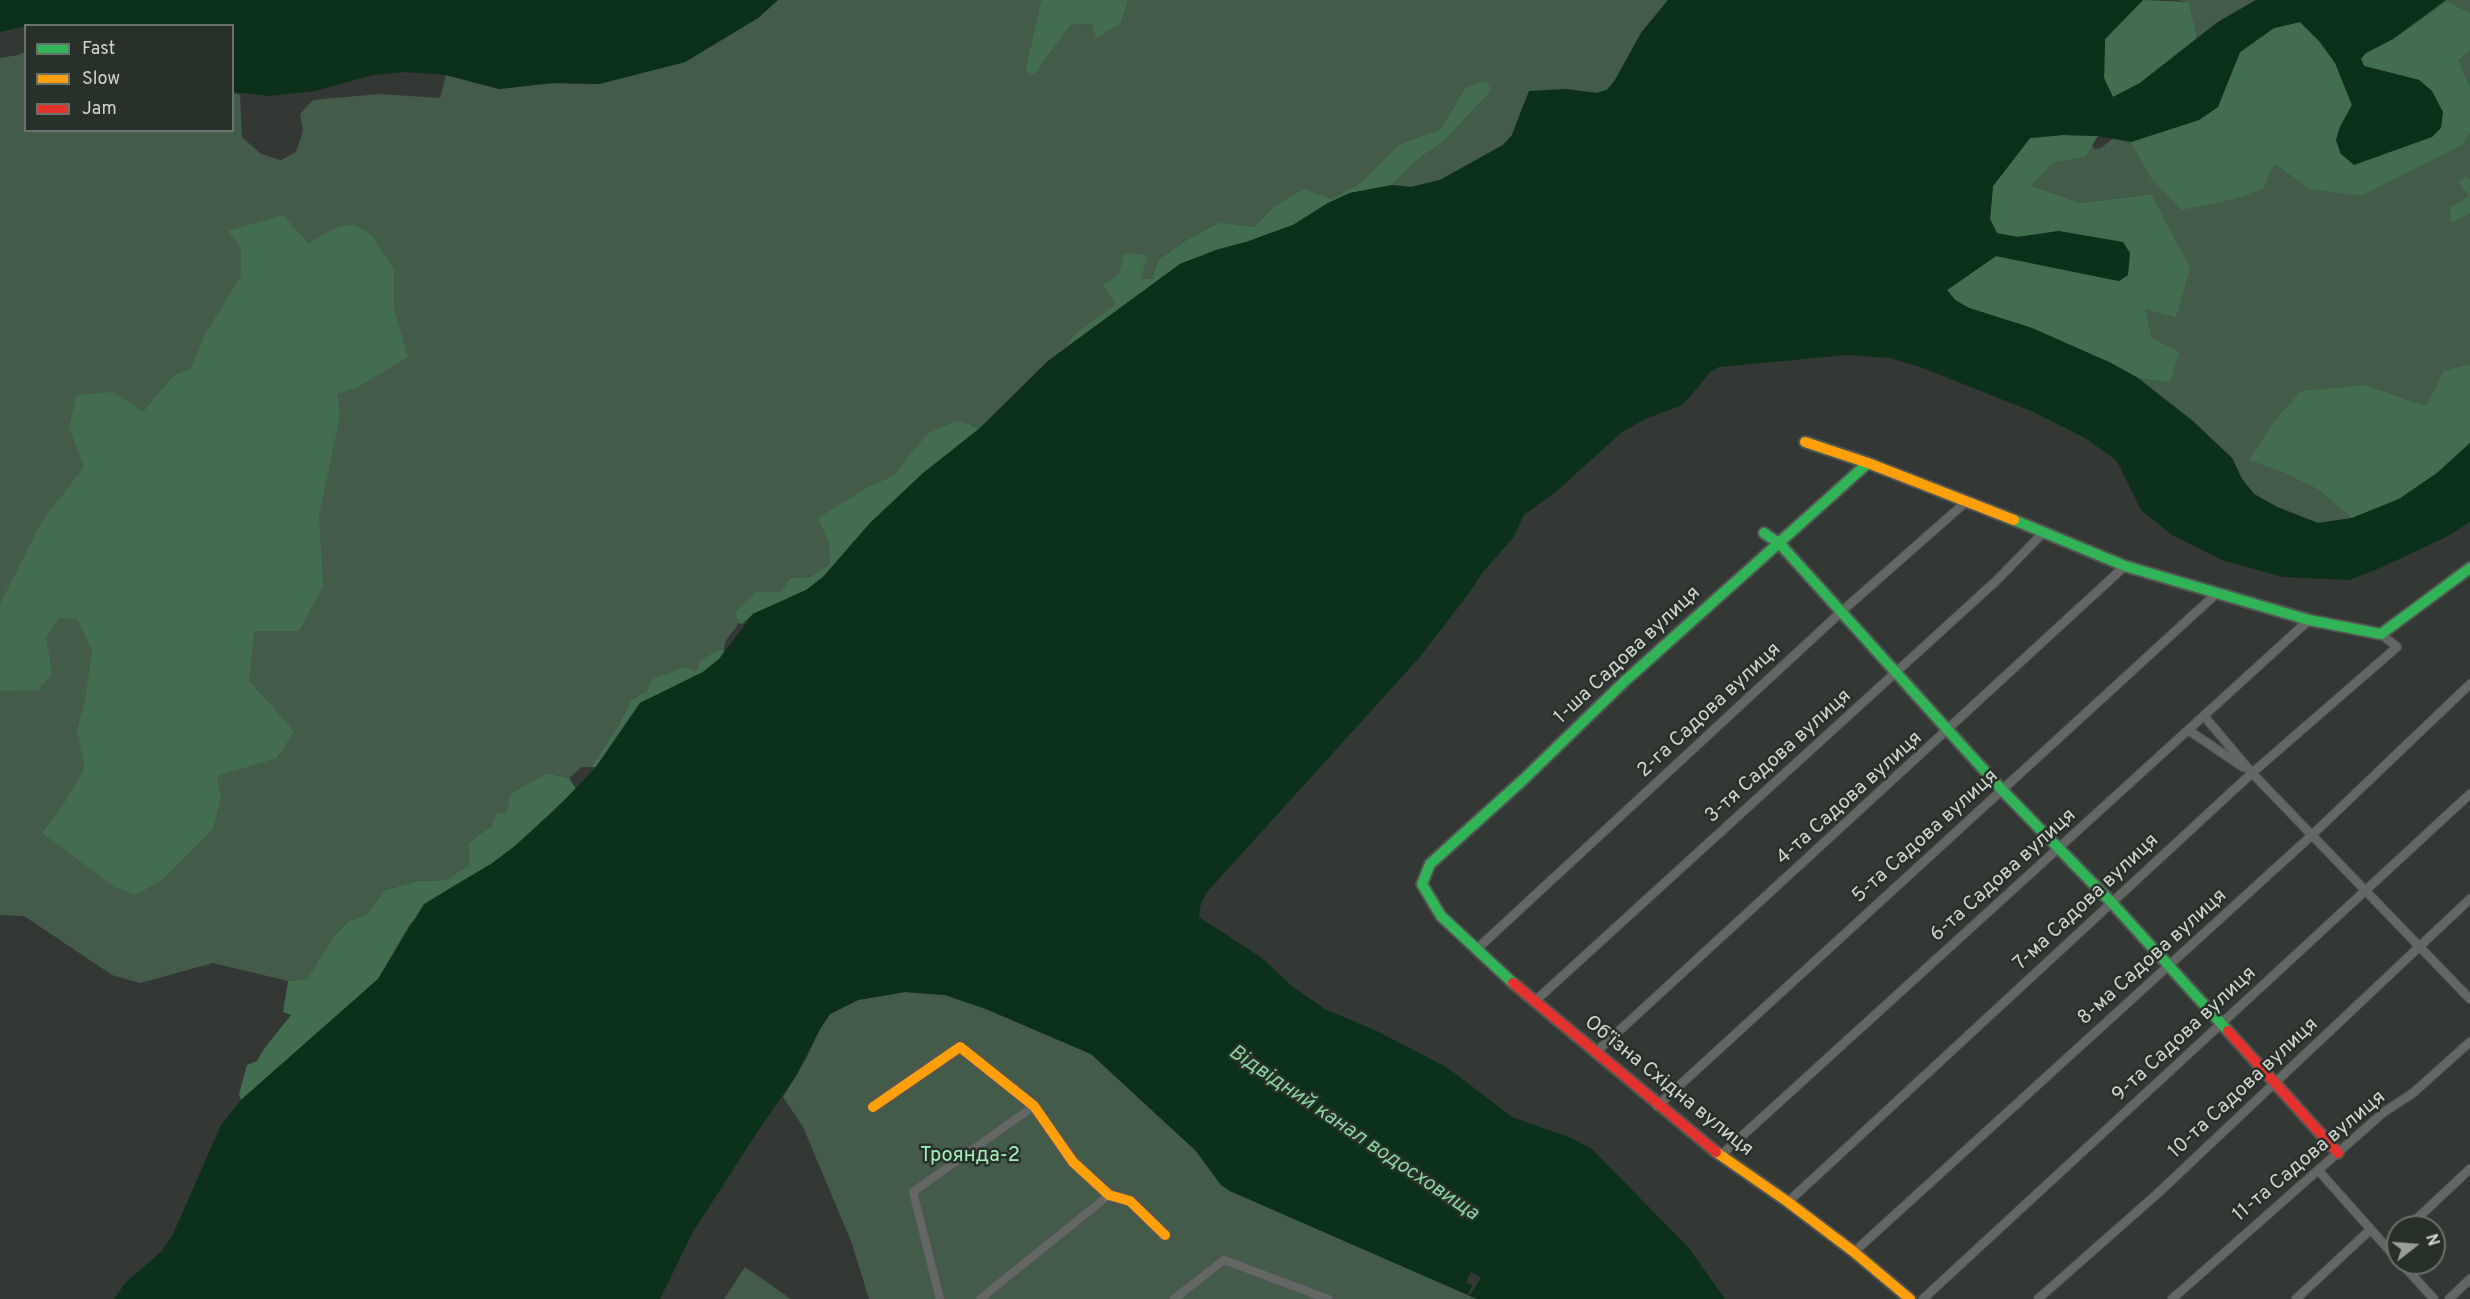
<!DOCTYPE html>
<html>
<head>
<meta charset="utf-8">
<style>
  body { margin:0 }
  #map { position:relative; width:2470px; height:1299px; overflow:hidden; background:#333834; font-family:Overpass,sans-serif }
  canvas { display:block }
  .legend { position:absolute; left:24px; top:24px; width:210px; height:108px; box-sizing:border-box; background:#273029; border:2px solid #6a726c; margin:0; padding:8px 10px; list-style:none; font-size:18px; color:#cfd5d0 }
  .legend li { display:flex; align-items:center; gap:12px; height:30px }
  .legend b { width:30px; border:2px solid #6a726c }
  .north { position:absolute; left:2386px; top:1215px; width:60px; height:60px; box-sizing:border-box; background:#273029; border:2px solid #6a726c; border-radius:50%; rotate:73deg; font-size:16px; font-weight:700; line-height:24px; text-align:center; color:#cfd5d0 }
  .north::after { content:''; display:block; margin:auto; width:21px; height:27px; background:#989e99; clip-path:polygon(50% 0,100% 100%,50% 72%,0 100%) }
</style>
</head>
<body>
<div id="map">
<canvas width="2470" height="1299"></canvas>
<ul class="legend">
<li><b style="height:8px;background:#30b455"></b>Fast</li>
<li><b style="height:8px;background:#ff9f0a"></b>Slow</li>
<li><b style="height:8px;background:#e5322d"></b>Jam</li>
</ul>
<div class="north">N</div>
</div>
<script>
const g = document.querySelector('canvas').getContext('2d');
g.lineJoin = 'round';
function paint(path, color) { g.fillStyle = color; g.fill(path, 'evenodd'); }
const toPath = rows => new Path2D(rows.map(r => 'M' + r).join(''));
function stroke(path, color, width, dash) { g.strokeStyle = color; g.lineWidth = width; g.lineCap = dash ? 'butt' : 'round'; g.setLineDash(dash || []); g.stroke(path); }
function write(font, color, halo, rows, align = 'center') {
  g.font = font + ' Overpass,sans-serif'; g.lineWidth = 5; g.setLineDash([]); g.textBaseline = 'middle'; g.strokeStyle = halo; g.fillStyle = color; for (const [text, x, y, turn = 0] of rows) {
    g.save(); g.translate(x, y); g.rotate((+turn || 0) * Math.PI / 180); g.textAlign = isNaN(turn) ? turn : align; if (halo) g.strokeText(text, 0, 0); g.fillText(text, 0, 0); g.restore();
  }
}
paint(toPath([
  [778,0,1041,0,1025,71,1070,25,1092,24,1096,37,1121,23,1128,0,1668,0,1641,33,1615,80,1607,90,1597,93,1565,89,1524,103,1512,135,1503,145,1440,180,1411,187,1392,185,1417,160,1445,140,1491,91,1465,88,1441,129,1400,144,1360,183,1331,199,1272,208,1254,227,1220,222,1188,239,1158,260,1152,279,1140,279,1116,304,1073,335,1064,349,1048,361,980,428,973,425,907,457,894,475,870,486,828,541,830,564,810,577,790,578,781,593,736,612,739,623,725,642,724,650,717,650,696,672,647,691,631,700,618,726,591,767,582,767,569,778,547,773,506,813,497,813,491,826,469,843,469,864,447,880,418,881,385,890,367,914,349,921,333,937,307,979,288,981,213,963,140,983,112,975,24,916,0,915,0,58,18,55,25,52,26,130,232,130,233,92,240,95,242,137,261,154,281,160,296,152,303,131,300,114,313,100,379,94,440,98,446,75,499,89,553,83,599,84,685,62,758,18],
  [2176,0,2256,0,2218,22,2197,38,2189,2],
  [2338,0,2470,0,2470,13,2447,1,2362,61,2274,164,2311,189,2463,144,2470,133,2470,364,2444,372,2426,406,2366,385,2250,460,2284,473,2317,489,2352,518,2318,523,2277,507,2254,494,2242,479,2232,458,2138,378,2170,383,2152,338,2144,309,2151,194,2081,203,2032,186,2052,163,2084,157,2092,145,2095,149,2101,148,2112,139,2147,122],
  [2470,50,2470,88,2459,60],
  [905,992,945,995,986,1009,1091,1054,1196,1151,1221,1185,1230,1191,1477,1299,869,1299,851,1241,803,1127,783,1097,807,1057,820,1029,830,1014,858,1000],
  [745,1267,791,1299,724,1299]
]), '#435b49');
paint(toPath([
  [1041,0,1128,0,1121,23,1096,38,1092,24,1070,25,1034,75,1025,71],
  [2143,0,2189,2,2197,38,2140,83,2113,97,2104,78,2105,39],
  [2447,1,2470,13,2470,50,2459,60,2470,88,2470,133,2463,144,2362,196,2310,189,2274,164,2263,189,2230,200,2182,210,2151,178,2131,142,2199,120,2218,107,2240,52,2274,28,2300,22,2319,41,2335,63,2352,105,2340,127,2336,140,2341,154,2355,164,2432,91,2419,80,2364,66,2362,61,2362,56,2393,39],
  [1487,81,1491,91,1445,140,1417,160,1392,185,1350,193,1328,203,1293,225,1246,242,1216,250,1180,264,1064,349,1073,335,1116,304,1103,285,1119,275,1124,253,1147,255,1141,279,1152,279,1158,260,1188,239,1220,222,1254,227,1272,208,1304,189,1331,199,1360,183,1400,144,1441,129,1465,88],
  [2063,135,2098,136,2085,157,2052,163,2032,186,2081,203,2151,194,2190,268,2176,317,2145,309,2152,338,2179,352,2170,383,2138,378,2111,363,2032,328,1969,308,1955,300,1947,290,1996,256,2119,281,2128,274,2059,231,2018,237,1997,234,1990,219,1993,186,2030,138],
  [2466,176,2470,180,2470,213,2451,223,2450,208,2469,196,2458,182],
  [283,215,308,243,338,227,354,224,372,236,394,270,394,309,408,357,358,387,337,394,340,416,319,515,323,586,299,631,254,631,249,681,294,731,277,758,217,776,221,797,213,829,163,879,136,895,115,887,42,833,65,802,85,768,77,730,85,702,92,650,77,619,59,618,46,637,52,673,38,690,0,691,0,604,41,523,84,467,69,427,77,395,113,392,143,412,174,375,191,369,205,334,241,276,241,247,228,231],
  [2470,364,2470,443,2437,473,2399,499,2352,518,2317,489,2284,473,2249,460,2275,420,2301,391,2366,385,2426,406,2444,371],
  [957,421,980,428,922,474,870,523,823,577,806,590,753,614,742,624,739,623,735,612,756,592,781,592,790,578,810,577,830,564,828,541,818,518,870,486,894,475,907,457,929,433],
  [717,650,724,650,724,652,719,659,703,672,640,703,596,767,591,767,618,726,631,700,647,691,651,680,685,667,696,672,700,662],
  [547,773,569,778,576,789,515,846,491,864,442,893,410,924,378,979,241,1100,239,1094,247,1065,257,1061,264,1049,291,1015,283,1012,288,981,307,979,333,937,349,921,367,914,385,890,418,881,447,880,469,864,469,843,491,826,497,813,506,813,511,794]
]), '#416e4e');
paint(toPath([
  [0,0,778,0,758,18,685,62,599,84,553,83,499,89,446,75,404,72,373,75,315,91,270,96,233,92,232,26,46,24,26,26,0,32],
  [1668,0,2143,0,2105,39,2104,78,2113,97,2140,83,2218,22,2256,0,2446,0,2393,39,2366,53,2361,59,2364,66,2419,80,2432,91,2443,112,2441,128,2432,137,2354,165,2341,154,2336,140,2340,127,2352,105,2335,63,2319,41,2300,22,2274,28,2240,52,2218,107,2199,120,2131,142,2098,136,2063,135,2030,138,1993,186,1990,219,1997,233,2018,237,2059,231,2123,242,2130,253,2128,275,2119,281,1996,256,1947,290,1955,300,1969,308,2032,328,2111,363,2138,378,2193,421,2232,458,2242,479,2254,494,2277,507,2318,523,2352,518,2399,499,2437,473,2470,443,2470,522,2446,537,2378,569,2349,580,2283,577,2222,560,2172,535,2141,510,2117,461,2085,438,2031,411,1923,368,1890,358,1847,355,1719,367,1710,372,1689,398,1680,406,1645,419,1622,432,1558,490,1524,515,1513,538,1483,572,1467,596,1419,658,1208,891,1201,903,1199,917,1262,958,1293,987,1325,1009,1379,1032,1448,1068,1512,1117,1571,1138,1592,1149,1688,1247,1725,1299,1477,1299,1230,1191,1221,1185,1196,1151,1091,1054,986,1009,945,995,905,992,858,1000,830,1014,820,1029,796,1076,756,1134,693,1232,660,1299,114,1299,126,1282,162,1251,173,1234,221,1125,241,1100,378,979,424,904,491,864,515,846,554,811,596,767,640,703,703,672,719,659,753,614,806,590,823,577,870,523,922,474,980,428,1048,361,1180,264,1216,250,1246,242,1293,225,1328,203,1350,193,1392,185,1411,187,1440,180,1503,145,1512,135,1529,91,1565,89,1596,93,1607,90,1615,80,1641,33]
]), '#0a3019');
paint(toPath([
  [1471,1272,1481,1278,1470,1295,1468,1294,1472,1285,1466,1282]
]), '#333834');
const street = toPath([
  [2204,716,2252,773,2470,999],
  [2188,730,2243,767],
  [1478,948,1841,612,1967,501],
  [1534,1002,1996,581,2043,533],
  [1595,1053,2125,566],
  [1657,1106,2217,593],
  [1720,1156,2309,620],
  [2318,1170,2398,1260],
  [1788,1202,2252,773,2397,647,2381,634],
  [2408,1227,2470,1169],
  [2386,1247,2398,1236],
  [1854,1252,2311,836,2470,684],
  [2401,1263,2434,1299],
  [940,1299,913,1192,1034,1106],
  [980,1299,1109,1195],
  [1174,1299,1224,1260,1328,1299],
  [1923,1299,2470,794],
  [2038,1299,2157,1194,2470,899],
  [2172,1299,2384,1112,2413,1093,2470,1042],
  [2296,1299,2370,1230],
  [2449,1299,2470,1279]
]);
const fast = toPath([
  [2014,520,2125,566,2309,620,2381,634,2470,568],
  [1764,533,1780,544,2002,790,2112,903,2228,1031],
  [1513,983,1441,916,1422,884,1430,864,1524,779,1626,680,1868,463]
]);
const slow = toPath([
  [1805,442,1868,463,2014,520],
  [873,1107,960,1047,1034,1106,1073,1162,1109,1195,1130,1201,1165,1235],
  [1716,1152,1788,1202,1854,1252,1910,1299]
]);
const jam = toPath([
  [1513,983,1716,1152],
  [2228,1031,2338,1153]
]);
stroke(street, '#525653', 10);
stroke(fast, '#525653', 14);
stroke(slow, '#525653', 14);
stroke(jam, '#525653', 14);
stroke(street, '#646865', 8);
stroke(fast, '#30b455', 10);
stroke(slow, '#ff9f0a', 10);
stroke(jam, '#e5322d', 10);
write('20px', '#cfd5d0', '#273029', [
  ["1-ша Садова вулиця",1628,656,-43],
  ["2-га Садова вулиця",1710,711,-43],
  ["3-тя Садова вулиця",1779,757,-42],
  ["4-та Садова вулиця",1850,799,-42],
  ["5-та Садова вулиця",1926,837,-42],
  ["6-та Садова вулиця",2004,876,-42],
  ["7-ма Садова вулиця",2087,903,-43],
  ["8-ма Садова вулиця",2153,958,-42],
  ["9-та Садова вулиця",2185,1035,-43],
  ["Обʼїзна Східна вулиця",1668,1087,39],
  ["10-та Садова вулиця",2244,1089,-43],
  ["11-та Садова вулиця",2310,1157,-40]
]);
write('20px', '#a4f2ba', '#273029', [
  ["Троянда-2",970,1157]
]);
write('italic 21px', '#87d49d', '#273029', [
  ["Відвідний канал водосховища",1353,1134,34]
]);
</script>
</body>
</html>
